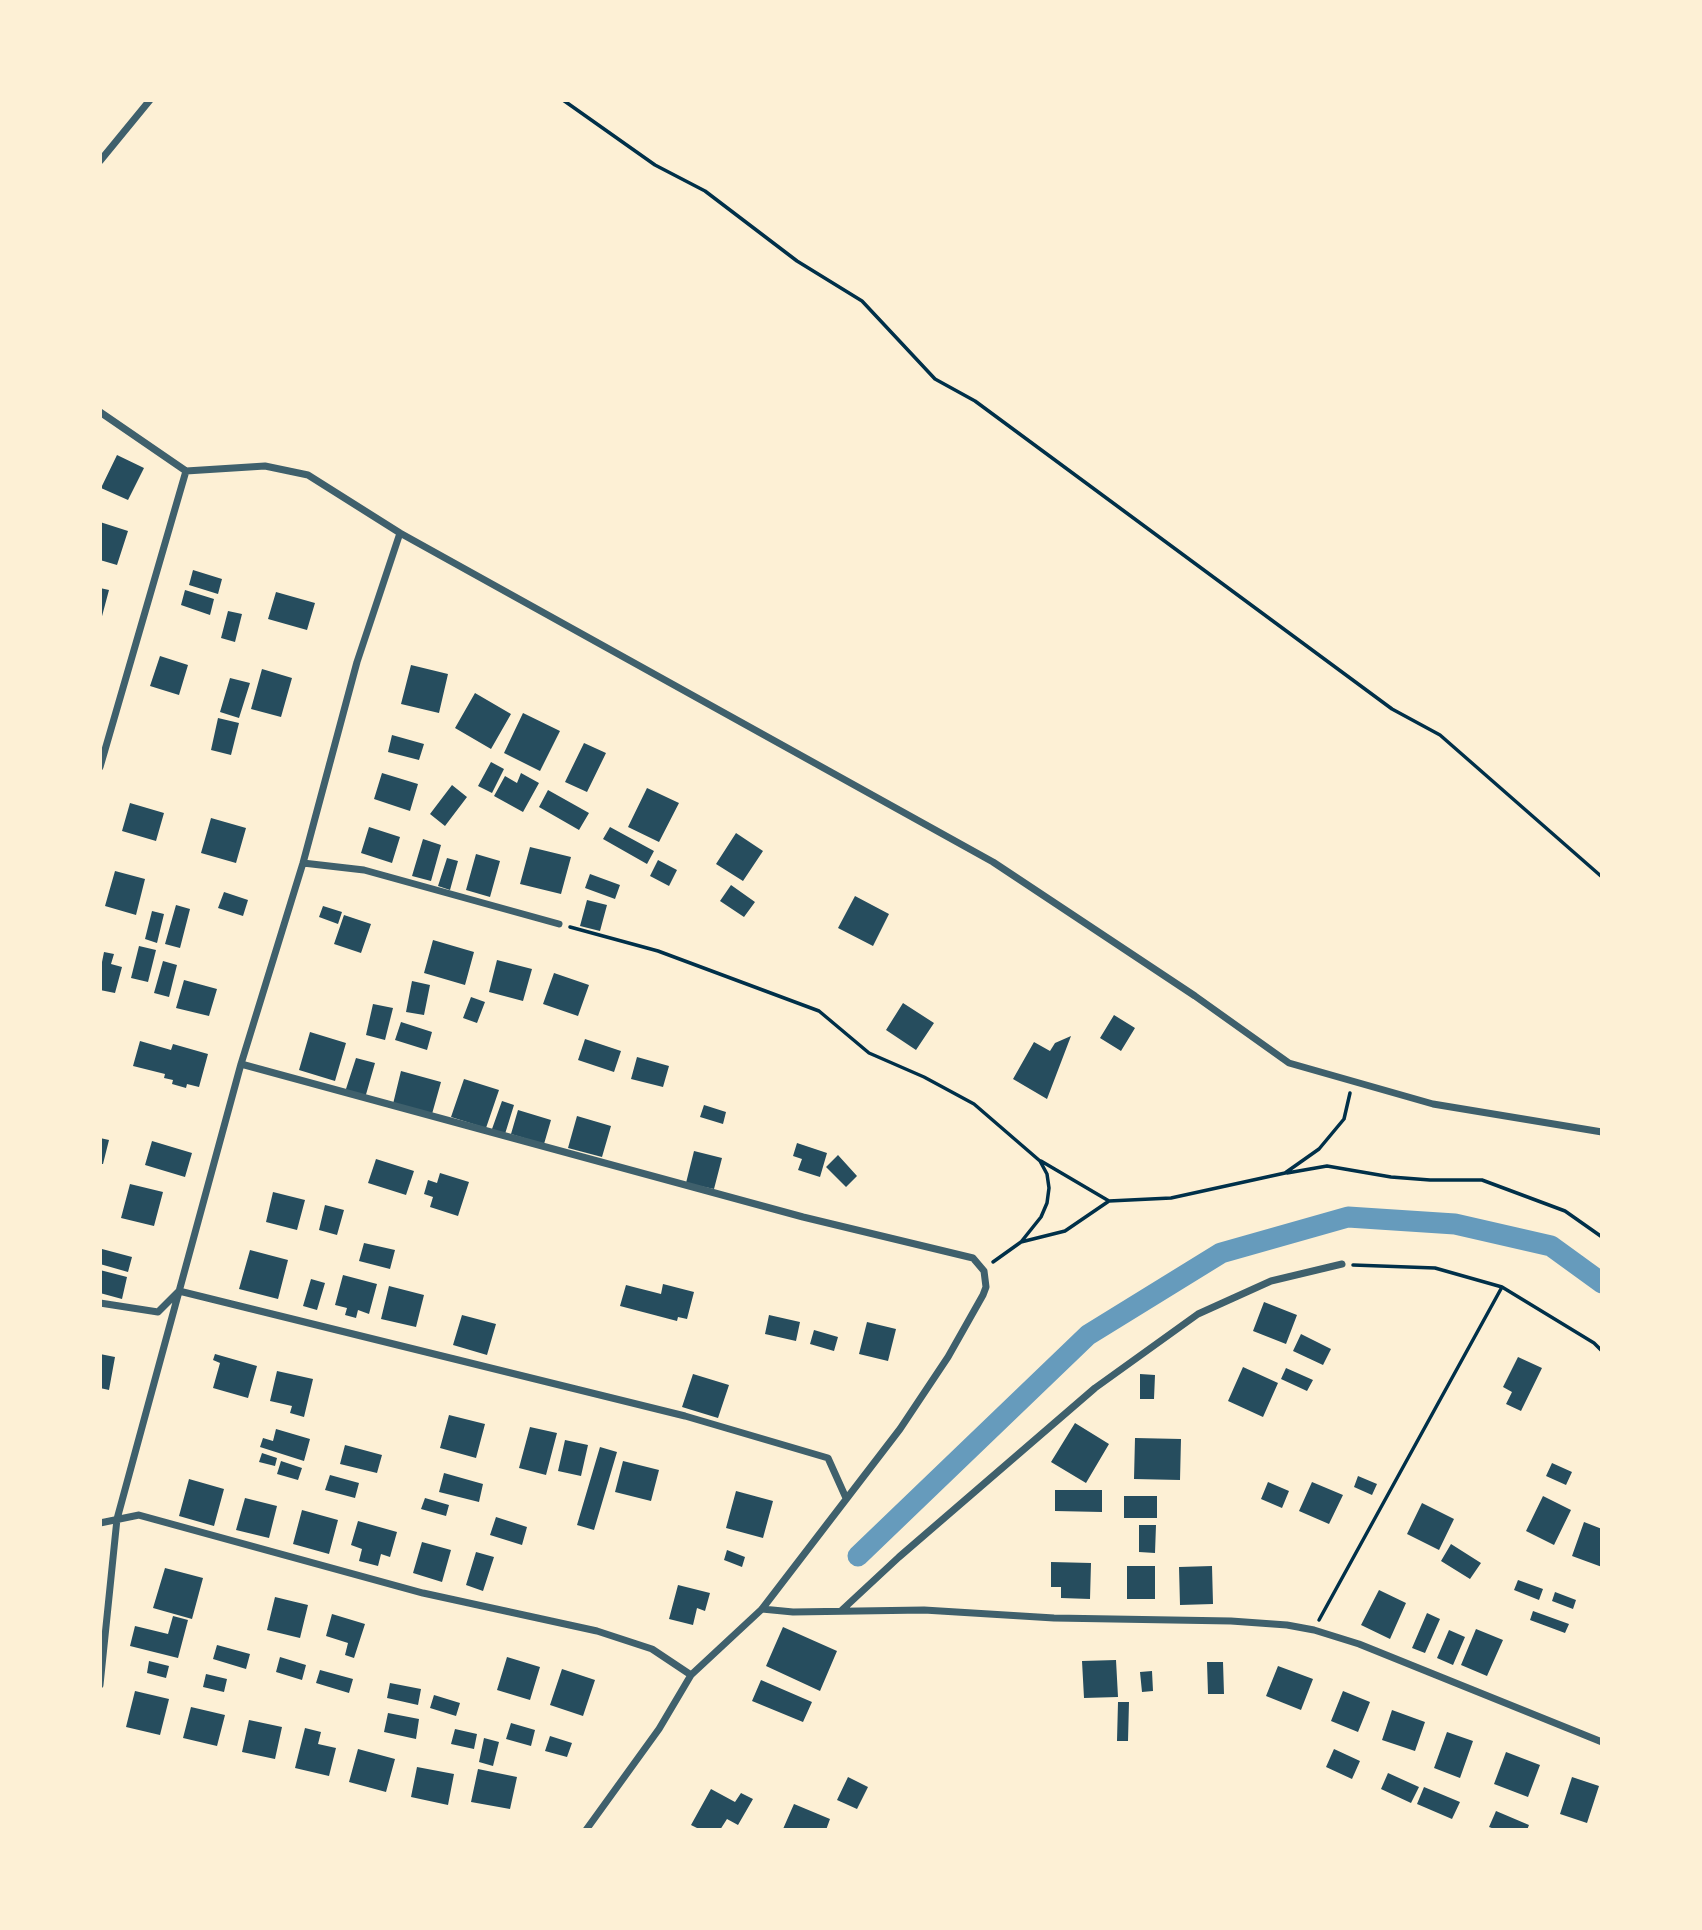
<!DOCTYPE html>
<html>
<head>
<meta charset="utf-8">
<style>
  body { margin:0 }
  #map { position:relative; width:1702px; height:1930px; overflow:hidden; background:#fdf0d5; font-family:"Alegreya Sans",sans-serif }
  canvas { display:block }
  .frame { position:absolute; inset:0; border:102px solid #fdf0d5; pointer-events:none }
</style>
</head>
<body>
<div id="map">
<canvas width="1702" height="1930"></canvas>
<div class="frame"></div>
</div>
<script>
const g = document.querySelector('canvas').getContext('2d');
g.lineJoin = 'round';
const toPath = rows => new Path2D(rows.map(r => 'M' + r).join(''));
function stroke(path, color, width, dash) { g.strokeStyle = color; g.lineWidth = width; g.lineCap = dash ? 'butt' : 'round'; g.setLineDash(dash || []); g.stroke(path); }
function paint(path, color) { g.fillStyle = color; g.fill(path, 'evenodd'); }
stroke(toPath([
  [858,1556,1088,1335,1221,1253,1348,1217,1455,1224,1551,1246,1602,1283]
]), '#669bbc', 21);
paint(toPath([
  [117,455,144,468,128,500,101,488],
  [100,522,128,531,117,565,100,560],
  [193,570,222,579,218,594,189,585],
  [100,588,109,590,101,620,100,620],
  [185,590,214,599,210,615,181,605],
  [276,592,315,603,307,630,268,619],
  [228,611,242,614,235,642,221,638],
  [160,656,188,665,179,695,150,686],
  [411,665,448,674,439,713,401,704],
  [262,669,292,678,281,717,251,709],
  [230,678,250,683,239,718,220,712],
  [475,693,511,714,491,749,455,728],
  [523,713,560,731,540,771,504,753],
  [218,718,239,723,231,755,211,750],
  [392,735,424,744,419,760,388,752],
  [584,743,606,753,587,792,565,782],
  [491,762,504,769,492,793,478,786],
  [382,773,418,784,410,811,374,799],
  [521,773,539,783,523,812,494,796,505,776,517,783],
  [452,785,467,797,445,826,430,814],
  [647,788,679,803,659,842,628,827],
  [548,790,589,813,579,830,539,807],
  [130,803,164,813,156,841,122,831],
  [211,818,246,828,236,863,201,853],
  [369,827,400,837,392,863,361,853],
  [610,827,654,851,647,864,603,839],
  [736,833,763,851,743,881,716,864],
  [423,839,441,845,431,881,412,876],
  [530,847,571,857,561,894,520,884],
  [476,854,500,861,490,897,466,890],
  [447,858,458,861,450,890,438,886],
  [658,860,677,870,669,886,650,876],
  [115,871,145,879,136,915,105,906],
  [590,874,620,885,615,899,585,888],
  [731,885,755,902,744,917,720,901],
  [224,892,248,900,243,916,218,908],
  [855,896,889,914,873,946,838,928],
  [587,900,607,905,600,931,580,926],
  [176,905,190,909,180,948,165,944],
  [323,906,342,912,338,924,319,917],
  [152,911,164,914,157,943,145,939],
  [344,915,371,924,361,953,334,944],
  [433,940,474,952,465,985,424,973],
  [139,946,156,950,148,982,131,978],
  [104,952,114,954,111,964,122,967,115,993,100,990,100,962,102,962],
  [497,960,532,969,523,1001,489,992],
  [163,961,177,965,169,997,154,993],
  [554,973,589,985,578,1016,543,1004],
  [184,980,217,989,209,1016,176,1008],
  [412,981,430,985,424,1015,406,1012],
  [471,997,485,1002,477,1023,463,1018],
  [903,1003,934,1023,916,1050,886,1030],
  [373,1004,393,1008,385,1040,366,1035],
  [1114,1015,1135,1028,1121,1051,1100,1038],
  [401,1022,432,1032,427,1050,395,1040],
  [310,1032,346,1043,335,1081,299,1070],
  [1071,1036,1047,1099,1013,1079,1034,1042,1050,1051,1055,1043],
  [585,1039,621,1051,614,1072,578,1060],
  [140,1041,171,1050,173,1044,208,1054,199,1087,187,1084,186,1088,172,1084,173,1080,164,1078,165,1074,133,1066],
  [637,1057,669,1066,663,1087,631,1079],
  [356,1058,375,1063,365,1098,345,1092],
  [401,1071,441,1082,432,1114,393,1104],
  [464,1079,499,1090,486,1128,451,1117],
  [502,1101,514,1105,505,1134,492,1129],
  [704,1105,726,1112,723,1124,700,1117],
  [518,1110,551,1120,544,1144,511,1134],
  [577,1116,611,1126,602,1157,568,1148],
  [100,1138,109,1140,103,1164,100,1164],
  [152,1141,192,1153,185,1177,145,1165],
  [797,1143,827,1153,820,1177,798,1170,802,1159,793,1156],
  [694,1151,722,1158,714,1189,686,1183],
  [838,1155,857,1176,846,1187,826,1167],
  [376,1159,414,1171,406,1195,368,1183],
  [440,1173,469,1182,458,1216,430,1207,433,1197,424,1194,428,1180,437,1183],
  [130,1184,163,1192,154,1226,121,1218],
  [273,1192,305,1200,297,1230,266,1222],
  [325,1205,344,1210,337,1235,319,1230],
  [364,1243,395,1250,390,1269,359,1261],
  [102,1249,132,1257,128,1272,100,1264],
  [250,1250,288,1260,278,1299,239,1289],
  [100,1270,127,1277,122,1299,100,1293],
  [343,1275,377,1284,369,1314,358,1310,356,1318,345,1315,347,1308,335,1305],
  [311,1279,325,1283,317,1310,303,1306],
  [663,1284,694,1292,687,1319,678,1317,677,1321,620,1306,626,1285,661,1294],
  [389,1286,424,1295,416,1327,381,1319],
  [1264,1302,1297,1315,1286,1344,1253,1331],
  [462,1315,496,1324,487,1355,453,1345],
  [769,1315,800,1322,796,1341,765,1334],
  [867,1322,896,1329,888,1361,859,1354],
  [814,1330,838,1337,834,1351,810,1344],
  [1301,1334,1331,1349,1323,1365,1293,1351],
  [100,1354,115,1357,109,1390,100,1388],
  [215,1354,257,1366,248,1398,213,1388,220,1363,213,1360],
  [1518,1357,1542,1368,1521,1411,1506,1404,1512,1392,1503,1387],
  [1243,1367,1278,1383,1263,1417,1228,1401],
  [1286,1368,1313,1380,1307,1391,1281,1379],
  [277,1371,313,1379,304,1417,290,1413,292,1406,270,1401],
  [693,1374,729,1385,718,1418,682,1407],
  [1140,1374,1155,1375,1154,1399,1140,1399],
  [449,1415,485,1424,476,1458,440,1448],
  [1075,1423,1109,1444,1086,1483,1051,1462],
  [530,1427,557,1433,546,1475,519,1468],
  [276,1429,310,1439,304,1461,260,1447,263,1438,273,1441],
  [1135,1438,1181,1439,1180,1480,1134,1479],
  [565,1440,588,1445,581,1476,558,1471],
  [345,1445,382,1455,377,1473,340,1464],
  [600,1447,617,1452,594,1530,577,1525],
  [262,1453,277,1458,275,1466,259,1462],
  [281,1461,302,1468,298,1480,277,1474],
  [623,1461,659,1470,651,1501,615,1492],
  [1552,1463,1572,1472,1566,1485,1546,1476],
  [444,1473,483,1484,479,1502,439,1492],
  [330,1475,359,1483,355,1498,325,1490],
  [1358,1476,1377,1484,1372,1495,1354,1487],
  [189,1479,224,1489,214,1526,179,1516],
  [1268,1482,1289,1491,1282,1508,1261,1499],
  [1312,1482,1343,1495,1329,1524,1299,1511],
  [1055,1490,1102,1490,1102,1512,1055,1511],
  [736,1491,773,1501,763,1538,726,1528],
  [1124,1496,1157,1496,1157,1518,1124,1518],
  [1543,1496,1571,1510,1554,1545,1526,1531],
  [245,1498,277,1506,269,1538,236,1530],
  [425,1498,449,1505,446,1516,421,1509],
  [1422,1503,1454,1519,1439,1550,1407,1534],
  [302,1510,338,1520,329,1554,293,1544],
  [496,1517,527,1527,522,1545,490,1535],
  [358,1521,397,1532,390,1557,381,1554,378,1566,359,1561,362,1549,351,1545],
  [1584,1522,1602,1529,1602,1567,1572,1556],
  [1139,1525,1156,1525,1155,1553,1139,1552],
  [422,1542,451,1550,442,1582,413,1573],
  [1451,1544,1481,1563,1470,1579,1441,1561],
  [727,1550,745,1557,742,1567,724,1560],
  [476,1552,494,1557,483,1591,466,1585],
  [1051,1562,1091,1563,1090,1599,1061,1598,1061,1587,1051,1587],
  [1127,1566,1155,1566,1155,1599,1127,1599],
  [1212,1566,1213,1604,1180,1605,1179,1567],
  [165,1568,203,1578,192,1619,153,1608],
  [1518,1580,1543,1589,1539,1600,1514,1590],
  [678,1585,710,1593,705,1611,697,1608,693,1625,669,1619],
  [1379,1590,1406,1603,1390,1639,1361,1625],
  [1555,1592,1576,1600,1573,1609,1552,1601],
  [275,1597,308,1605,300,1638,267,1630],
  [1533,1611,1569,1624,1565,1633,1530,1620],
  [1427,1613,1440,1619,1425,1653,1412,1648],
  [332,1614,365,1624,354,1658,345,1655,348,1643,326,1636],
  [173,1616,188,1620,178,1658,130,1646,135,1626,168,1634],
  [783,1627,837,1651,820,1691,766,1666],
  [1476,1629,1503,1640,1487,1676,1461,1665],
  [1449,1630,1465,1637,1453,1665,1437,1658],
  [217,1645,250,1654,246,1669,213,1659],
  [280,1657,306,1665,302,1680,276,1672],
  [507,1657,540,1667,530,1700,497,1690],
  [1116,1660,1118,1697,1084,1698,1082,1661],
  [149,1661,169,1666,166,1678,147,1673],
  [1207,1662,1223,1662,1224,1694,1208,1694],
  [1278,1666,1313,1679,1301,1710,1266,1696],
  [562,1669,595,1680,583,1716,550,1705],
  [320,1670,353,1679,349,1693,316,1683],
  [1152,1671,1153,1691,1142,1692,1140,1672],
  [206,1674,227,1679,224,1692,203,1687],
  [761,1680,812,1702,803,1722,752,1701],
  [390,1683,421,1689,418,1705,387,1698],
  [135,1691,169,1699,160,1735,126,1727],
  [1343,1691,1370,1702,1358,1732,1331,1721],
  [434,1695,460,1703,456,1716,430,1708],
  [1118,1702,1129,1702,1128,1741,1117,1741],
  [191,1707,225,1715,217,1746,183,1738],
  [1392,1710,1425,1722,1415,1751,1382,1740],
  [388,1713,419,1719,416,1739,384,1732],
  [249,1720,282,1727,275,1759,242,1752],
  [511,1723,535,1730,531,1746,506,1739],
  [305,1728,321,1732,318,1744,336,1748,329,1776,295,1768],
  [455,1729,477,1734,474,1749,451,1744],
  [1447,1732,1473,1741,1460,1778,1434,1768],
  [550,1736,572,1743,567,1757,545,1751],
  [484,1738,499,1742,493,1766,479,1762],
  [358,1749,395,1759,386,1792,349,1782],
  [1334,1749,1360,1761,1352,1779,1326,1767],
  [1506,1752,1540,1765,1528,1797,1494,1784],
  [417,1767,454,1774,448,1805,411,1797],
  [478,1769,517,1777,510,1809,471,1802],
  [1388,1773,1419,1787,1411,1803,1381,1789],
  [848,1777,868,1787,857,1809,837,1800],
  [1572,1777,1599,1786,1587,1823,1560,1814],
  [1424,1787,1460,1802,1452,1819,1417,1804],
  [711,1789,735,1802,741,1793,753,1799,738,1825,727,1819,720,1830,701,1830,691,1825],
  [794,1804,830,1819,826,1830,783,1829],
  [1496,1811,1529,1825,1527,1830,1497,1830,1489,1827]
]), '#264d5e');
stroke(toPath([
  [563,100,655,165,705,191,797,261,862,301,935,379,975,401,1392,709,1440,735,1602,877],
  [570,927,658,951,819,1011,869,1053,924,1077,974,1104,1040,1161,1047,1174,1049,1188,1047,1203,1041,1217,1021,1242],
  [1041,1161,1109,1201],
  [1287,1173,1327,1166,1391,1177,1430,1180,1482,1180,1565,1211,1602,1237],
  [993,1262,1021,1242,1065,1231,1109,1201,1171,1198,1285,1173,1319,1149,1344,1119,1350,1093],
  [1353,1265,1435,1268,1502,1287,1594,1343,1602,1351],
  [1319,1620,1502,1287]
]), '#003049', 3.5);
stroke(toPath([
  [100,161,150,100],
  [100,412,186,471,265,466,308,475,400,533,993,862,1195,996,1289,1063,1433,1104,1602,1132],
  [100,767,186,471],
  [303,863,364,870,559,924],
  [241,1064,803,1217,973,1258,984,1271,986,1287,983,1295,948,1357,900,1429,762,1609,691,1675,659,1729,586,1830],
  [100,1303,158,1312,179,1291,685,1416,828,1458,846,1498],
  [100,1523,139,1515,423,1593,597,1631,652,1649,691,1675],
  [762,1609,793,1612,924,1610,1054,1618,1231,1621,1287,1625,1314,1630,1359,1644,1602,1742],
  [842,1610,899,1557,1095,1388,1198,1314,1271,1281,1342,1264],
  [100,1685,117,1519,241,1064,303,863,357,662,400,533]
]), '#3f606c', 7);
</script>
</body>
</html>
